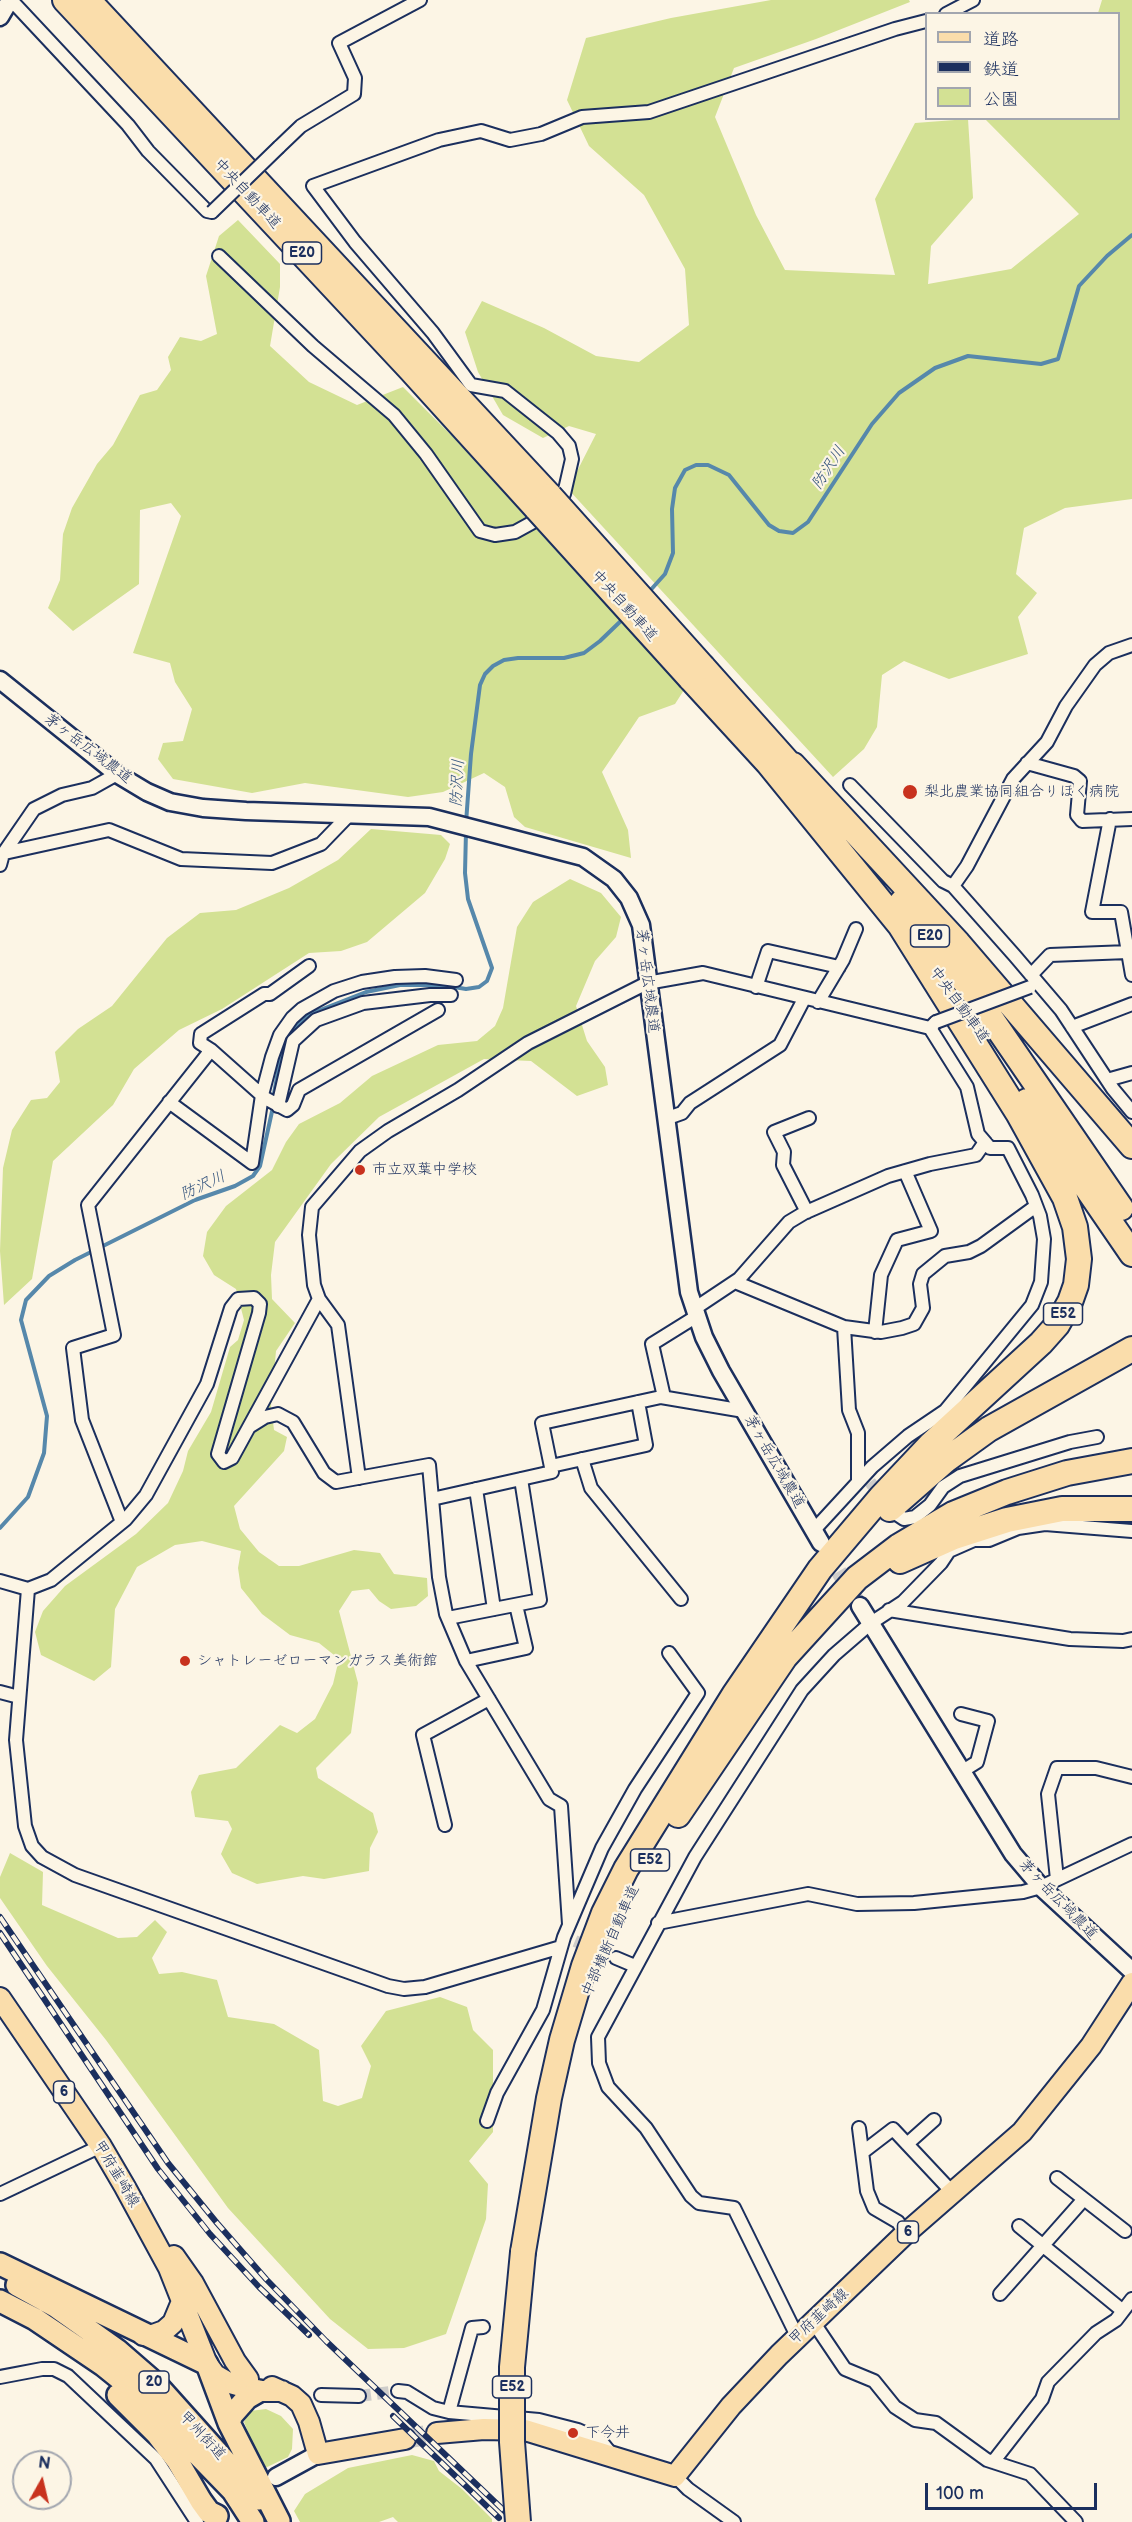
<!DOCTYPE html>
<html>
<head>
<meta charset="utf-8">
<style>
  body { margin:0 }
  #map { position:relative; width:1132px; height:2522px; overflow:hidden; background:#fcf5e5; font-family:"Balsamiq Sans","Klee One",sans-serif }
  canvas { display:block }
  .legend { position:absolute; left:925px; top:12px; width:195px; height:108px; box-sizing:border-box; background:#fcf5e5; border:2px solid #a2a6af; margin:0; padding:8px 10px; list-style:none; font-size:18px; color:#1b2f5e }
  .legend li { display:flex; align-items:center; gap:12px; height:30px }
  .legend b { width:30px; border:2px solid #a2a6af }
  .north { position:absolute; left:12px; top:2450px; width:60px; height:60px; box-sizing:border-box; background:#fcf5e5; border:2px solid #a2a6af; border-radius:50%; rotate:8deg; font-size:16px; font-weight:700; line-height:24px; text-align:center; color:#1b2f5e }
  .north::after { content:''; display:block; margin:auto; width:21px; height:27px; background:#c8321e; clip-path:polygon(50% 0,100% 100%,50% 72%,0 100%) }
  .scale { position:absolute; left:925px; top:2483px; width:172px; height:27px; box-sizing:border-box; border:3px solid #1b2f5e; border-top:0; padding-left:8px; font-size:18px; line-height:21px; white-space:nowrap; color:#1b2f5e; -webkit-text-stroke:4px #fcf5e5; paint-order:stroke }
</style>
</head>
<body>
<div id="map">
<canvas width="1132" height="2522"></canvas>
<ul class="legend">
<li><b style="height:8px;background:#faddab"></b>道路</li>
<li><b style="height:8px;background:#1b2f5e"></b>鉄道</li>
<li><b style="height:16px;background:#d3e194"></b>公園</li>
</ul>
<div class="north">N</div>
<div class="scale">100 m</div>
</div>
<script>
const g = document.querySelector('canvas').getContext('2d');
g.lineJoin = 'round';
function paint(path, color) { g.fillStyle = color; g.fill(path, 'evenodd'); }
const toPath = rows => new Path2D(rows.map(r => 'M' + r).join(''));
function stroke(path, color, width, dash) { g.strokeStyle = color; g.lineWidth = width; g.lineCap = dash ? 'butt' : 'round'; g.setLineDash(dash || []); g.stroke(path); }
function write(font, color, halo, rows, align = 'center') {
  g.font = font + ' "Balsamiq Sans","Klee One",sans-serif'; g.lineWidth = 4.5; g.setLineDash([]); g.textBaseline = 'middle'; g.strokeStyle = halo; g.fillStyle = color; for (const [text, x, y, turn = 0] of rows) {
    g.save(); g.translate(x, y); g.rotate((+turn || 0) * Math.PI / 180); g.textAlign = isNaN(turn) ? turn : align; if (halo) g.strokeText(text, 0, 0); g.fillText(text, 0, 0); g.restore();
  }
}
paint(toPath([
  [771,0,909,0,910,2,816,39,734,68,715,117,756,215,785,270,895,275,875,199,915,123,968,119,973,198,931,246,928,284,1011,269,1079,214,985,119,1118,118,1118,14,1098,13,1102,0,1132,0,1132,499,1065,508,1024,528,1016,574,1037,593,1018,617,1028,654,949,679,904,661,882,675,877,727,864,749,833,777,568,489,596,434,569,426,543,438,503,415,478,372,465,332,482,301,544,328,596,356,639,362,689,325,685,269,644,195,589,146,567,100,586,38,671,18],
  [238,220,280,264,280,287,270,346,309,382,357,405,403,387,453,437,578,575,669,670,684,690,675,704,639,717,602,772,628,830,631,858,525,827,514,817,505,787,484,773,443,792,408,797,305,783,252,793,173,779,158,759,163,743,183,741,192,709,175,682,170,663,133,653,181,516,171,503,140,510,139,584,73,631,48,608,60,580,63,534,72,508,97,464,113,445,140,395,157,390,171,370,168,357,180,337,201,341,217,334,206,276,219,236],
  [371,829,441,835,450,844,445,859,425,893,367,942,341,951,309,953,222,1009,179,1030,134,1069,113,1105,53,1161,32,1279,4,1305,0,1251,3,1168,12,1130,31,1100,47,1098,60,1082,55,1052,78,1029,112,1006,167,938,200,913,236,910,289,888,338,860],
  [570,879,601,893,621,917,616,937,595,961,576,1006,587,1041,605,1067,608,1085,577,1096,531,1061,484,1059,379,1117,331,1164,275,1242,271,1275,272,1299,295,1323,276,1351,271,1406,274,1430,287,1437,284,1451,234,1506,240,1529,259,1552,279,1566,299,1566,354,1550,380,1553,394,1574,427,1578,428,1596,416,1606,391,1609,379,1601,369,1589,352,1591,339,1611,358,1683,351,1733,316,1768,318,1778,373,1813,378,1832,370,1848,369,1871,324,1879,303,1876,257,1884,232,1873,221,1854,232,1829,228,1821,195,1817,191,1792,199,1775,236,1768,280,1725,297,1733,315,1719,333,1684,339,1659,319,1643,290,1635,262,1614,241,1588,238,1568,241,1551,202,1541,175,1545,137,1567,115,1609,111,1667,94,1681,41,1655,35,1632,43,1611,65,1586,136,1534,168,1503,183,1471,188,1451,211,1412,230,1347,238,1340,244,1320,236,1289,214,1275,203,1256,207,1232,226,1206,272,1170,286,1142,299,1124,340,1103,372,1076,438,1045,477,1041,495,1026,503,1008,517,927,533,902],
  [10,1853,43,1872,42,1905,118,1938,137,1937,155,1920,167,1932,152,1958,159,1974,182,1972,217,1980,228,2017,274,2024,319,2050,323,2101,338,2106,362,2098,371,2066,361,2046,386,2011,440,1997,467,2007,473,2030,493,2050,493,2132,469,2161,488,2184,486,2219,446,2334,404,2348,368,2349,330,2319,228,2208,106,2040,47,1966,0,1898,0,1877],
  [266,2409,281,2416,293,2429,292,2449,288,2457,263,2469,244,2422,250,2411],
  [412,2455,434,2461,439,2471,462,2489,492,2519,492,2522,398,2522,393,2517,379,2522,300,2522,294,2511,305,2494,348,2468]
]), '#d3e194');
stroke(toPath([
  [647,594,665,574,673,553,672,509,675,488,685,470,696,465,708,465,729,475,769,525,779,531,793,533,808,522,872,424,899,393,935,368,968,356,1041,364,1058,359,1079,286,1107,256,1132,235],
  [466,823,471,754,480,685,485,674,493,666,504,660,518,658,564,658,584,653,600,641,625,617],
  [273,1099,281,1055,289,1034,310,1014,366,992,400,985,442,985,466,989,479,987,487,981,492,968,468,899,465,873,466,831],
  [0,1528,28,1497,44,1453,47,1416,21,1320,26,1300,49,1276,75,1260,195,1200,235,1186,253,1176,260,1166,273,1107]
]), '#5688ab', 4);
stroke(toPath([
  [870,1482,884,1500],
  [575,1941,616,1958],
  [359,2396,398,2391]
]), '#cfcdca', 12, [12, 6]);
stroke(toPath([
  [826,1551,860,1606]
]), '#cfcdca', 16, [16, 8]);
stroke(toPath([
  [405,2439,437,2433]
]), '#cfcdca', 20, [20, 10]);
const minor = toPath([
  [11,0,128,125,148,151,207,211,212,212],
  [946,14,973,0],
  [279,147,301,126,354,94,355,78,339,43,420,0],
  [219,256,313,346,394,415,426,454,480,531,495,535,515,532,535,521,564,494,572,459,569,446,558,433,505,391,471,385,433,333,355,242,313,186,439,140,481,131,510,140,541,134,582,117,649,112,895,29,926,21],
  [1027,763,1074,776,1080,781,1077,815,1082,821,1132,819],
  [850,785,943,881,953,886,1015,956,1061,1010,1113,1089,1132,1112],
  [0,854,109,830,181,859,272,863,321,844,348,816],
  [0,865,3,854,34,809,62,795,92,788,117,774],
  [953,886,967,866,1013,779,1047,742,1066,706,1095,665,1109,653,1132,645],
  [1128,952,1132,975],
  [309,966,270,994,264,994,201,1034,200,1043,211,1050,265,1098,287,1110,293,1105,299,1090,438,1010],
  [1031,975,1050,955,1128,952,1121,912,1092,912,1110,819],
  [756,987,768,951,839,967],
  [818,1002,843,960,856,929],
  [1072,1027,1132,1004],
  [1107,1080,1132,1073],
  [169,1102,252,1163,262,1095,272,1057,280,1035,292,1018,302,1009,334,991,362,982,395,977,425,976,456,980],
  [278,1106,293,1041,316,1020,363,1003,430,995,451,995],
  [665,1119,682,1113,690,1103,780,1045,804,999],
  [807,1212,783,1165,784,1152,774,1132,809,1118],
  [735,1282,844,1327,881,1332,902,1328,914,1324,923,1308,920,1284,923,1274,945,1256,969,1252,981,1246,1036,1206],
  [694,1309,739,1279,789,1222,804,1213,888,1176,930,1164,976,1155,985,1142],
  [844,1327,849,1410,858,1433,858,1482],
  [875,1332,881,1275,897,1240,931,1231,905,1171],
  [664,1397,652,1344,697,1316],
  [249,1427,265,1417,278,1414,293,1422,324,1473,336,1482,429,1465,439,1577,446,1614,466,1661,549,1799,561,1806,569,1924],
  [582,1459,591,1488,681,1599],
  [551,1466,646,1445,638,1402],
  [359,1478,338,1325,319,1299,314,1285,309,1235,312,1207,360,1151,388,1131,458,1090,528,1043,647,983,703,973,930,1028,936,1022],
  [476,1489,494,1609],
  [432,1499,552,1472,542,1423,661,1397,744,1411],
  [895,1513,904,1519,915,1517,930,1505,943,1487,960,1476,1070,1442,1097,1437],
  [122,1522,82,1420,73,1348,114,1335,88,1205,211,1050],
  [814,1530,872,1467,908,1436,945,1411,1032,1305,1041,1282,1044,1239,1040,1216,1032,1195,1008,1148,990,1148,978,1134,967,1087,930,1028],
  [0,1581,28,1589,51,1580,126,1519,146,1495,207,1384,231,1308,238,1299,254,1298,260,1304,259,1313,218,1454,224,1462,232,1458,319,1299],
  [28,1589,16,1740,25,1826,32,1846,42,1857,75,1875,388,1986,404,1989,425,1987,561,1947],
  [889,1610,1070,1639,1123,1641,1132,1639],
  [448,1618,540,1600,521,1479],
  [466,1661,526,1648,516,1605],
  [0,1692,19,1697],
  [961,1714,988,1721,977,1762,961,1772],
  [445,1825,423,1735,489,1699],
  [1057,1879,1048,1794,1057,1768,1096,1768,1132,1777],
  [658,1923,808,1894,857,1904,914,1903,1023,1892,1041,1887,1132,1844],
  [616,1958,635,1966],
  [487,2121,497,2093,543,2010,564,1937,602,1848,635,1789,698,1693,669,1653],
  [859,2128,867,2191,874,2208,898,2222,905,2234],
  [907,2144,934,2120],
  [863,2152,893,2129,953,2193],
  [1057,2178,1125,2231],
  [0,2194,101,2146],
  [1019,2226,1123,2311],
  [1000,2294,1084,2199],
  [814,2323,845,2369,874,2381,895,2407,915,2420,936,2423,987,2460,1030,2474,1076,2522],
  [798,2338,734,2208,699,2203,691,2196,646,2128,608,2087,599,2063,598,2037,695,1857,802,1690,834,1655,871,1623,903,1602,941,1563,949,1551,974,1540,989,1540,1018,1528,1045,1524,1132,1531],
  [0,2377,42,2369,54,2369,68,2376,156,2459,197,2522],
  [398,2391,407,2392,433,2408,449,2412,539,2420,578,2430,600,2440,612,2455],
  [321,2395,359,2396],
  [449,2412,472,2328,483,2327],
  [993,2462,1042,2399,1048,2382,1096,2333,1116,2320,1132,2299],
  [675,2476,688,2489,734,2522]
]);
const tertiary = toPath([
  [0,17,10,0],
  [0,680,117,774,147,792,170,802,203,808,246,811,429,817,583,857,614,879,629,898,641,925,689,1292,704,1337,721,1371,821,1543],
  [860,1606,1013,1854,1041,1887,1132,1971],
  [276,2477,318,2454]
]);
const primary = toPath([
  [0,1998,101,2146,125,2187,169,2268,207,2364,215,2375,227,2382,259,2391,282,2391],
  [174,2256,193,2283,235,2361,248,2379],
  [143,2335,153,2335,164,2331,173,2323,183,2299],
  [272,2387,292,2396,301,2404,309,2422,318,2454,405,2439],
  [437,2433,484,2429,525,2430,675,2476,731,2406,779,2355,905,2234,1022,2132,1091,2046,1132,1983]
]);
const trunk = toPath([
  [0,2264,207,2364,229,2423,279,2521],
  [17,2285,55,2306,117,2350,155,2383,259,2499],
  [0,2301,35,2319,103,2365,139,2394,233,2491,253,2522],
  [118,2395,157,2434,177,2460,201,2501,209,2512,217,2516],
  [229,2423,232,2415,247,2398,259,2391]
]);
const motorway = toPath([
  [65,0,410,369,537,509],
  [88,0,550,496],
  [703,667,801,777],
  [690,678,768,763,907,934],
  [793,765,958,943,1132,1146],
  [902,902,973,992,1121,1208],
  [1027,1101,1132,1254],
  [890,1509,946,1460,989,1429,1132,1349],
  [900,1561,954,1537,1007,1520,1062,1509,1132,1509],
  [678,1815,785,1657,857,1578,899,1546,953,1514,1007,1492,1067,1473,1132,1461],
  [523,2252,549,2098,562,2040,584,1966,604,1913,626,1869,734,1695,820,1569,881,1497,931,1444,1041,1343,1057,1325,1070,1302,1076,1285,1079,1259,1075,1227,1065,1198,1018,1113,898,922]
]);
stroke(minor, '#1b2f5e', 16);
stroke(tertiary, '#1b2f5e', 21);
stroke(primary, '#1b2f5e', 24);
stroke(trunk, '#1b2f5e', 26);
stroke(motorway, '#1b2f5e', 28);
stroke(minor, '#fcf5e5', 12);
stroke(tertiary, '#fcf5e5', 16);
stroke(primary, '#faddab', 20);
stroke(trunk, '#faddab', 21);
stroke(motorway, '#faddab', 24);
const rail = toPath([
  [0,1917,168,2163,217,2223,266,2279,326,2341,516,2522],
  [0,1933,158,2169,210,2234,259,2287,309,2335],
  [393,2416,499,2518]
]);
stroke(rail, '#1b2f5e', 6);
stroke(rail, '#fcf5e5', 4, [11]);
const minorBridge = toPath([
  [212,212,279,147],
  [936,1022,1030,987]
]);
const motorwayBridge = toPath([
  [550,496,703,667],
  [537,509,690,678],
  [518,2522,512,2442,512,2367,523,2252]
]);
stroke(minorBridge, '#1b2f5e', 16, []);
stroke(motorwayBridge, '#1b2f5e', 28, []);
stroke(minorBridge, '#fcf5e5', 12);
stroke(motorwayBridge, '#faddab', 24);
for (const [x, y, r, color] of [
  [910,792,8,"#c8321e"],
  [360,1170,6,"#c8321e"],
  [185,1661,6,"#c8321e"],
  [573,2433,6,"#c8321e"]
]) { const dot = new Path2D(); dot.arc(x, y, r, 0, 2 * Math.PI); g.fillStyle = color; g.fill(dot); stroke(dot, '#fcf5e5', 2); }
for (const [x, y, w] of [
  [302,253,39],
  [930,936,39],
  [1063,1314,39],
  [650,1860,39],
  [64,2092,21],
  [908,2232,21],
  [154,2382,30],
  [512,2387,39]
]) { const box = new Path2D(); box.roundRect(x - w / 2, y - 11, w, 22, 4.5); g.fillStyle = '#fcf5e5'; g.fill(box); stroke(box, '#1b2f5e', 1.5); }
write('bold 14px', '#1b2f5e', null, [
  ["E20",302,253],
  ["E20",930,936],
  ["E52",1063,1314],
  ["E52",650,1860],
  ["6",64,2092],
  ["6",908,2232],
  ["20",154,2382],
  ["E52",512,2387]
]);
write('15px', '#1b2f5e', '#fcf5e5', [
  ["中央自動車道",247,194,47],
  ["中央自動車道",624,606,48],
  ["茅ヶ岳広域農道",88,749,37],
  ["茅ヶ岳広域農道",647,981,83],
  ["中央自動車道",959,1005,54],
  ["茅ヶ岳広域農道",774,1462,60],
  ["茅ヶ岳広域農道",1058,1900,46],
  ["中部横断自動車道",611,1941,-66],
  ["甲府韮崎線",116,2174,59],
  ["甲府韮崎線",819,2317,-43],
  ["甲州街道",202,2436,47]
]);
write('15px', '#1b2f5e', '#fcf5e5', [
  ["梨北農業協同組合りほく病院",924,792],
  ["市立双葉中学校",372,1170],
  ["シャトレーゼローマンガラス美術館",197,1661],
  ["下今井",585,2433]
], 'left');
write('italic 16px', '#34547e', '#fcf5e5', [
  ["防沢川",829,468,-57],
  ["防沢川",458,783,-87],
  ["防沢川",203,1186,-25]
]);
</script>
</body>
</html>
